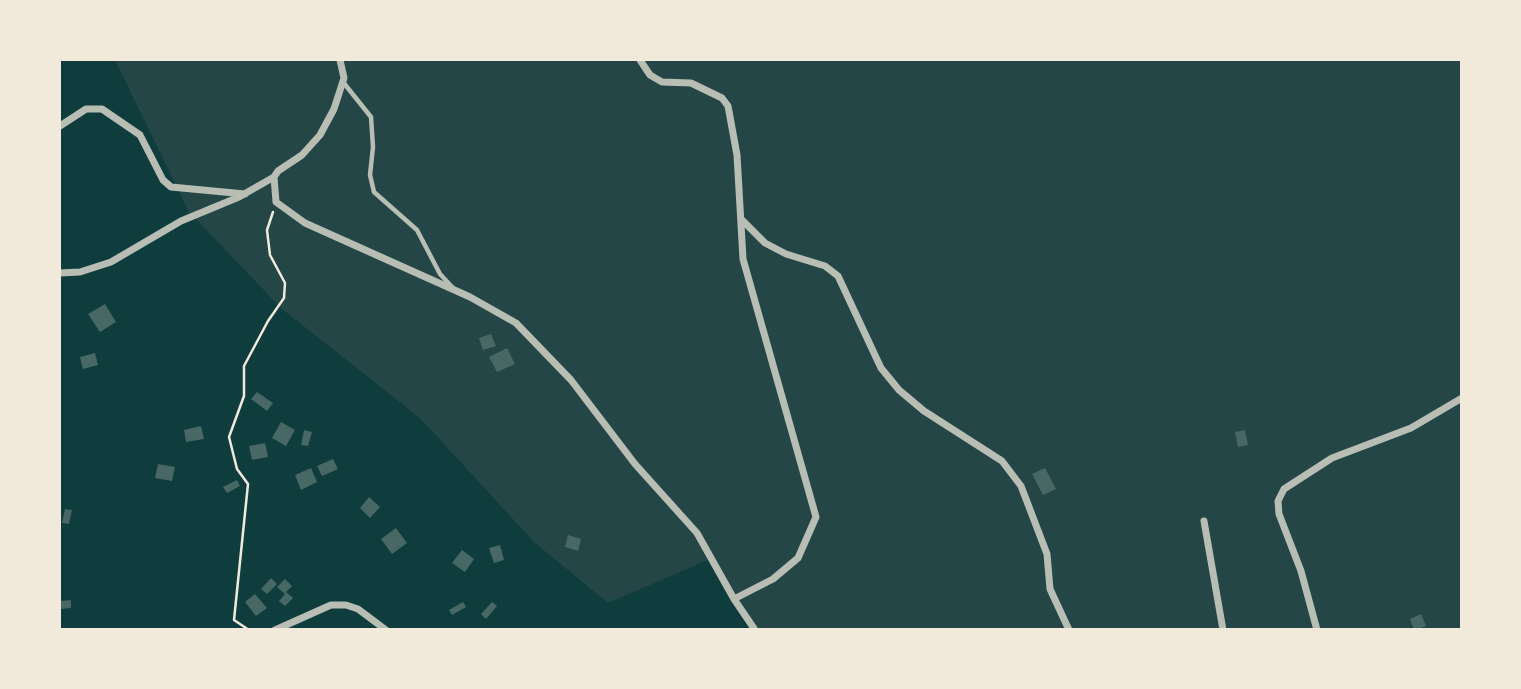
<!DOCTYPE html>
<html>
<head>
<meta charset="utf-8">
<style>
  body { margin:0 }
  #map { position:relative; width:1521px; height:689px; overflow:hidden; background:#0f3d3e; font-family:"Varela Round",sans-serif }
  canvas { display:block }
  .frame { position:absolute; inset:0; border:61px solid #f1e9da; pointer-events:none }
</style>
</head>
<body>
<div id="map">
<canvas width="1521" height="689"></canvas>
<div class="frame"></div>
</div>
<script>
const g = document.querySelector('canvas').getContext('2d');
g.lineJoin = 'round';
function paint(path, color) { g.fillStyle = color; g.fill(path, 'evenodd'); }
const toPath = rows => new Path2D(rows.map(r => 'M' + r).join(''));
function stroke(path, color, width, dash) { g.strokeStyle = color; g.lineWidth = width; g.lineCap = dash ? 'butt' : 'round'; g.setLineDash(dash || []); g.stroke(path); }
paint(toPath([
  [115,60,1461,60,1461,629,752,629,710,559,608,603,535,543,420,418,282,309,189,212]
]), '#244646');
paint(toPath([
  [105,304,116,322,100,332,88,314],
  [491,334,496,346,483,350,479,338],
  [507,348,515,364,497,372,489,357],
  [95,353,98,365,83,369,80,357],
  [257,392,273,403,267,411,251,399],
  [281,422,295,430,286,446,272,438],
  [201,426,204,439,186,442,184,430],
  [304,430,312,432,308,446,301,445],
  [1245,430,1248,445,1238,447,1235,432],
  [265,443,268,457,252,460,249,446],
  [333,459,338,469,322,476,317,466],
  [158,464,175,467,172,481,155,478],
  [311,468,317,482,301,490,295,475],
  [1045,468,1056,489,1043,495,1032,474],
  [237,480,240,486,227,493,223,487],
  [369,497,380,507,370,518,360,508],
  [65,509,72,510,69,524,62,523],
  [396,528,407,543,392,554,381,539],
  [568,535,581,539,578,551,565,547],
  [500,545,504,560,494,563,489,548],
  [462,550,474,559,465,572,452,563],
  [271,578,277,584,267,594,261,589],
  [285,579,292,586,286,592,293,598,285,606,279,601,285,594,277,587],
  [255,594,267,608,256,616,245,602],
  [71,600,71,608,60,609,60,601],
  [463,602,466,607,452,615,449,610],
  [492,602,497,606,486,619,481,614],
  [1421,614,1426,626,1414,630,1410,619]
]), '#486865');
stroke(toPath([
  [249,630,234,620,248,484,237,469,229,437,244,396,244,366,268,321,284,298,285,283,270,255,267,230,273,212]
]), '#f1e9da', 2.5);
stroke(toPath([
  [343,82,371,117,373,147,370,175,374,192,417,230,440,274,453,288]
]), '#b8beb3', 4.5);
stroke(toPath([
  [640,60,650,75,662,82,691,83,722,98,728,106,737,155,743,259,816,517,798,558,773,579,734,599],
  [60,126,86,109,102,109,140,135,163,180,171,187,245,194],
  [274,177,276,202,305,223,470,297,516,323,571,380,635,464,697,533,734,599,755,630],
  [741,219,765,243,786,254,825,266,838,276,881,368,899,390,924,411,1002,461,1021,486,1047,554,1050,589,1069,630],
  [60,273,80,272,111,262,181,221,239,197,274,177,278,171,302,155,320,135,334,109,344,78,340,60],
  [1204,521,1223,630],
  [275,630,331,605,346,605,358,609,386,630],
  [1317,630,1301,571,1279,514,1278,501,1284,489,1332,458,1411,428,1462,398]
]), '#b8beb3', 7);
</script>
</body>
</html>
